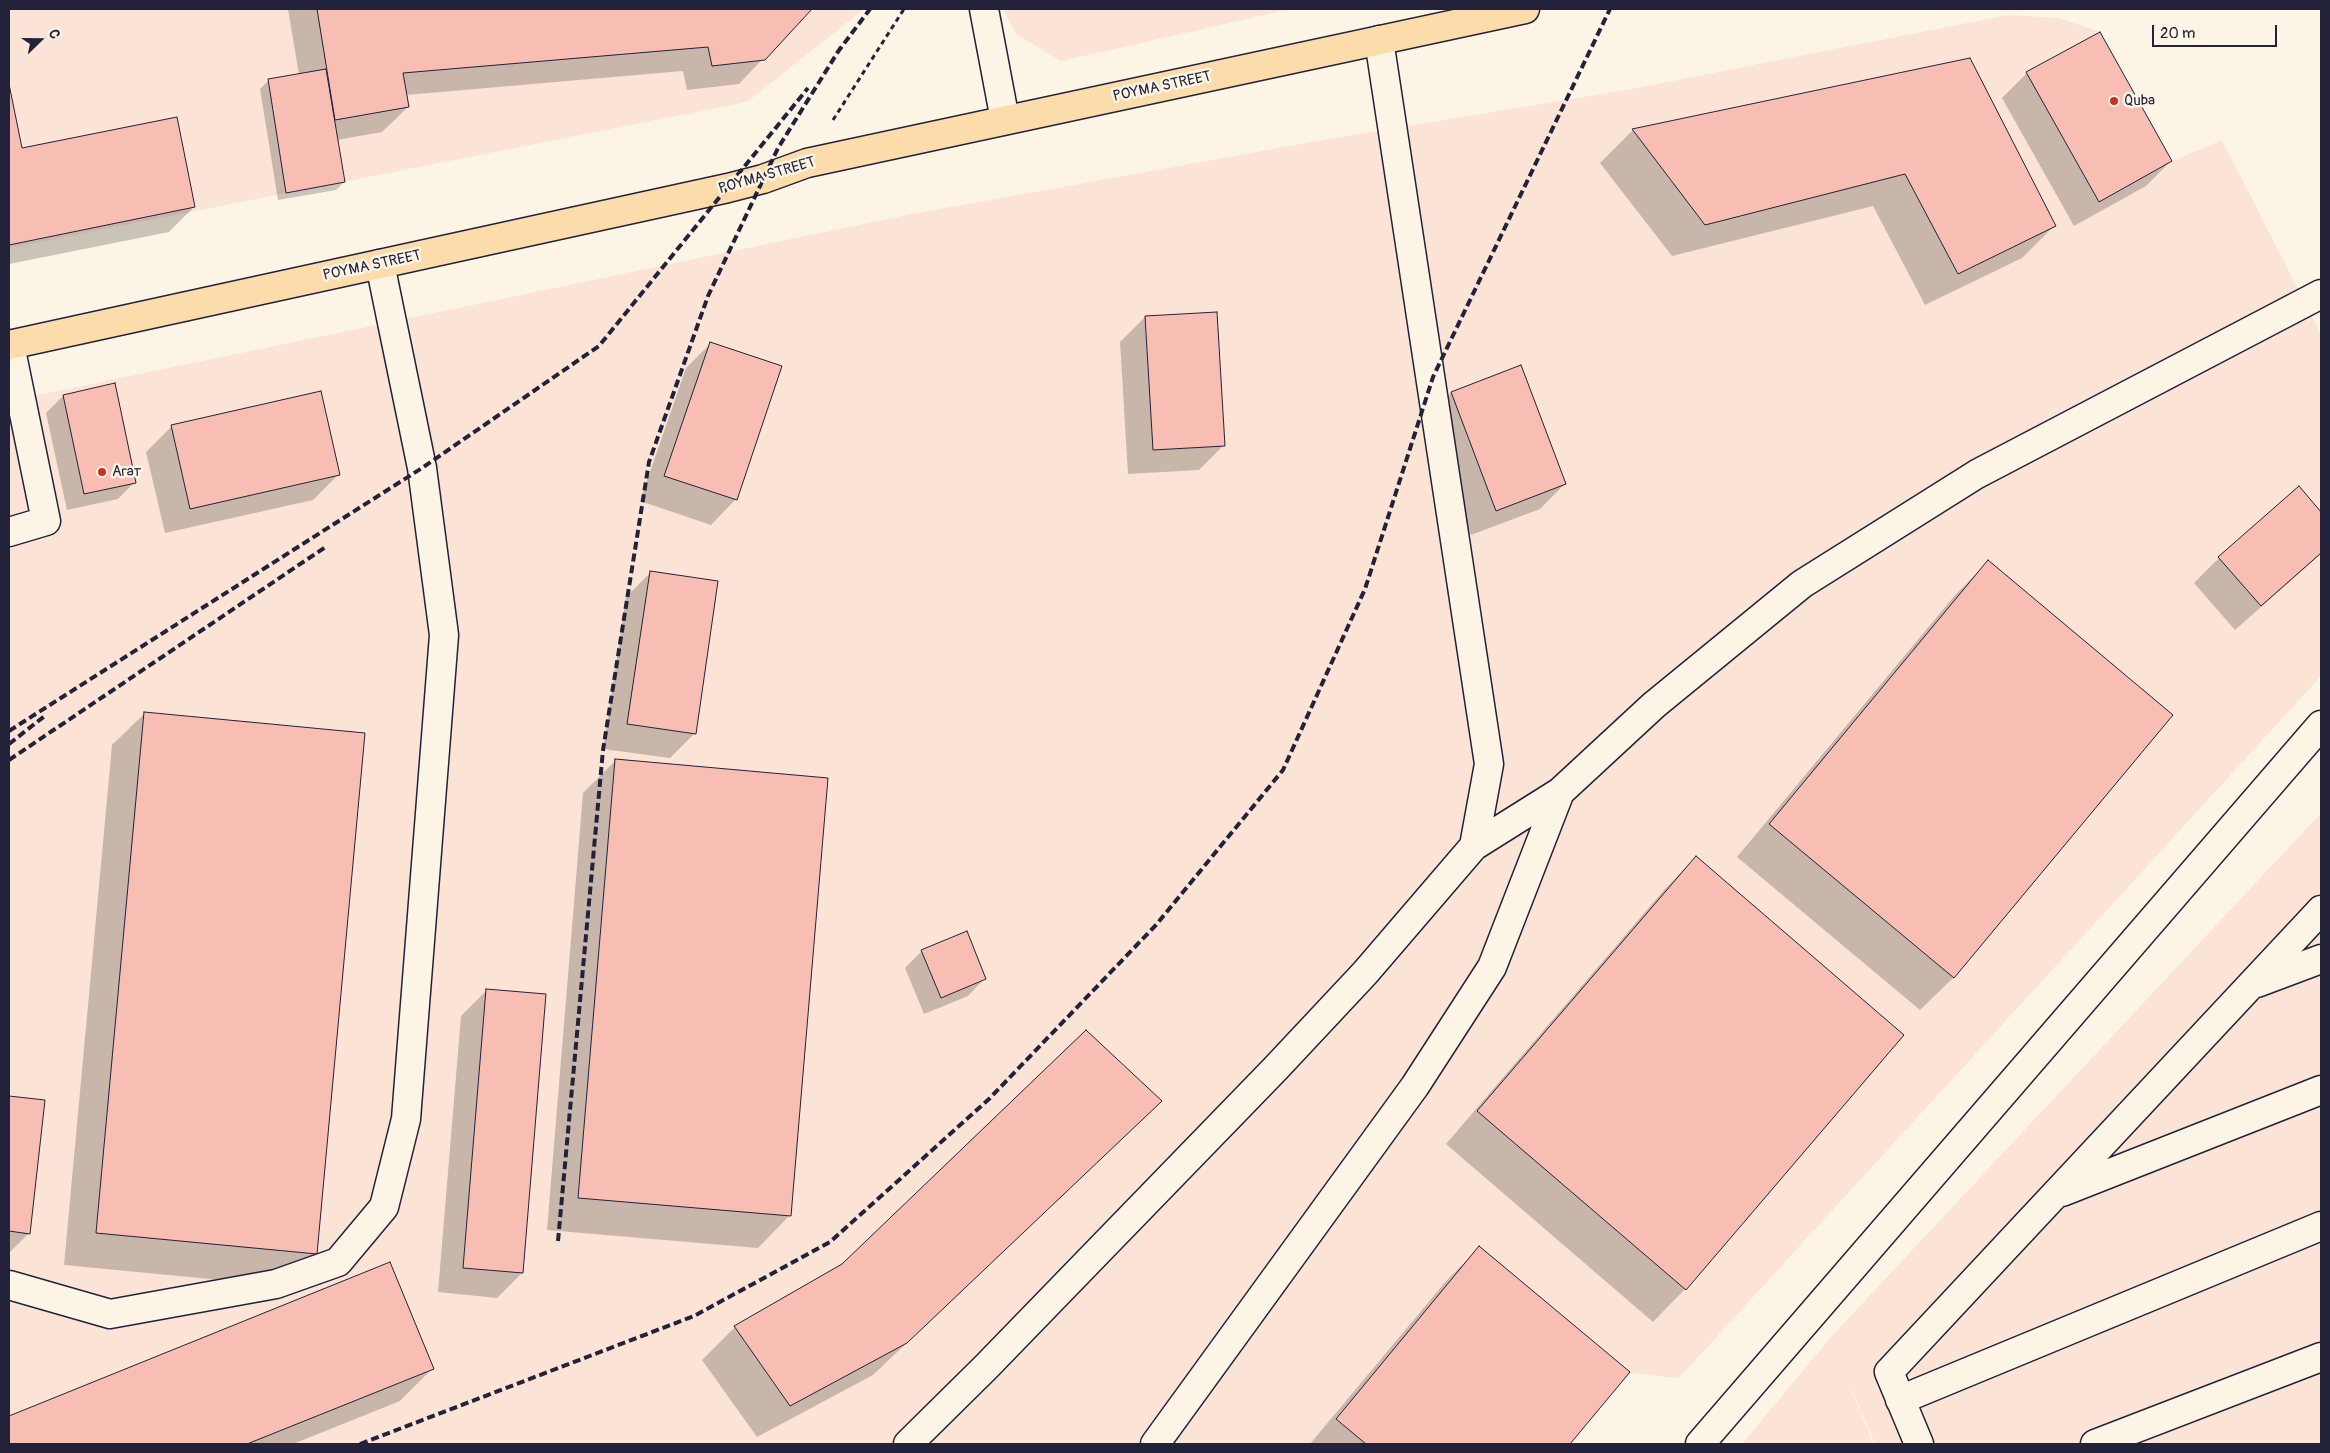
<!DOCTYPE html>
<html>
<head>
<meta charset="utf-8">
<style>
  body { margin:0 }
  #map { position:relative; width:2330px; height:1453px; overflow:hidden; background:#fcf5e5; font-family:Pangolin,sans-serif }
  canvas { display:block }
  .frame { position:absolute; inset:0; border:10px solid #22223b; pointer-events:none }
  .north { position:absolute; left:15px; top:15px; width:50px; height:50px; -webkit-text-stroke:4px #fcf5e5; paint-order:stroke; rotate:68deg; font-size:14px; font-weight:700; line-height:20px; text-align:center; color:#22223b }
  .north::after { content:''; display:block; margin:auto; width:18px; height:22px; background:#22223b; clip-path:polygon(50% 0,100% 100%,50% 72%,0 100%) }
  .scale { position:absolute; left:2152px; top:25px; width:125px; height:22px; box-sizing:border-box; border:2px solid #22223b; border-top:0; padding-left:6px; font-size:15px; line-height:18px; white-space:nowrap; color:#22223b; -webkit-text-stroke:4px #fcf5e5; paint-order:stroke }
</style>
</head>
<body>
<div id="map">
<canvas width="2330" height="1453"></canvas>
<div class="frame"></div>
<div class="north">С</div>
<div class="scale">20 m</div>
</div>
<script>
const g = document.querySelector('canvas').getContext('2d');
g.lineJoin = 'round';
function paint(path, color) { g.fillStyle = color; g.fill(path, 'evenodd'); }
const toPath = rows => new Path2D(rows.map(r => 'M' + r).join(''));
function stroke(path, color, width, dash) { g.strokeStyle = color; g.lineWidth = width; g.lineCap = dash ? 'butt' : 'round'; g.setLineDash(dash || []); g.stroke(path); }
function write(font, color, halo, rows, align = 'center') {
  g.font = font + ' Pangolin,sans-serif'; g.lineWidth = 5; g.setLineDash([]); g.textBaseline = 'middle'; g.strokeStyle = halo; g.fillStyle = color; for (const [text, x, y, turn = 0] of rows) {
    g.save(); g.translate(x, y); g.rotate((+turn || 0) * Math.PI / 180); g.textAlign = isNaN(turn) ? turn : align; if (halo) g.strokeText(text, 0, 0); g.fillText(text, 0, 0); g.restore();
  }
}
paint(toPath([
  [9,9,864,9,747,102,9,248],
  [1003,9,1291,9,1061,61,1016,34],
  [2008,15,2059,18,2100,32,2172,161,2222,140,2321,334,2321,676,1679,1378,1630,1373,1565,1444,9,1444,9,401,912,214,1318,141,1632,89],
  [2321,813,2321,1444,1875,1444,1846,1376,1873,1444,1742,1444,1830,1338]
]), '#fbe4d6');
paint(toPath([
  [288,9,810,9,739,84,687,90,683,71,406,95,408,107,382,132,337,140,344,182,336,190,278,200,260,89,268,81,299,75],
  [1970,59,2054,226,2022,258,1925,305,1873,206,1672,256,1600,163,1632,131],
  [2027,73,2171,161,2146,186,2074,226,2002,98],
  [9,90,21,150,194,207,169,232,9,264],
  [1145,317,1224,445,1199,470,1128,474,1120,342],
  [711,343,736,499,711,525,640,501,686,368],
  [1520,367,1565,484,1540,509,1471,535,1426,418,1451,393],
  [320,393,338,475,313,500,165,533,146,452,171,427],
  [63,396,135,482,118,499,67,510,46,413],
  [2299,488,2321,514,2321,554,2235,630,2194,583,2219,558],
  [1988,562,2171,715,1953,978,1920,1010,1737,857,1956,594],
  [651,572,695,733,670,758,603,749,626,597],
  [145,713,315,1253,283,1286,64,1265,112,745],
  [615,761,790,1215,758,1248,547,1230,583,793],
  [1696,857,1903,1035,1685,1289,1653,1322,1446,1144,1664,890],
  [922,951,984,979,968,996,924,1014,905,968],
  [486,991,522,1273,497,1298,438,1292,461,1016],
  [9,1097,43,1101,29,1233,9,1253],
  [1160,1101,873,1375,757,1437,702,1360,735,1327,843,1265],
  [1479,1248,1629,1373,1569,1444,1310,1444,1447,1280],
  [389,1263,432,1369,400,1401,293,1444,9,1444,9,1417]
]), '#0003');
const building = toPath([
  [317,9,812,9,765,60,712,66,708,47,403,73,409,107,335,120,317,9],
  [2100,32,2172,161,2099,202,2026,72,2100,32],
  [1970,58,2056,226,1958,274,1905,174,1705,225,1632,129,1970,58],
  [326,69,345,182,286,193,268,79,326,69],
  [9,84,22,148,177,117,195,207,9,245,9,84],
  [1217,312,1225,446,1153,450,1145,316,1217,312],
  [710,342,782,366,737,500,664,476,710,342],
  [1521,365,1566,484,1496,511,1451,392,1521,365],
  [115,383,136,483,84,494,63,395,115,383],
  [321,391,340,475,190,509,171,425,321,391],
  [2299,486,2321,512,2321,553,2261,606,2218,557,2299,486],
  [1988,560,2173,715,1954,978,1769,824,1988,560],
  [650,571,718,581,696,734,627,724,650,571],
  [144,712,365,733,317,1254,96,1233,144,712],
  [615,759,828,778,791,1216,578,1198,615,759],
  [1696,856,1904,1035,1686,1290,1477,1111,1696,856],
  [967,931,986,979,941,998,921,950,967,931],
  [486,989,546,994,523,1273,463,1268,486,989],
  [1086,1030,1162,1101,907,1343,790,1406,734,1326,842,1264,1086,1030],
  [9,1096,45,1100,30,1234,9,1231,9,1096],
  [1479,1246,1630,1372,1570,1444,1366,1444,1336,1419,1479,1246],
  [390,1262,434,1369,247,1444,9,1444,9,1416,390,1262]
]);
paint(building, '#f9beb3');
stroke(building, '#22223b', 1);
const minor = toPath([
  [984,9,1005,120],
  [1379,40,1489,764,1474,846],
  [9,532,46,521,10,345],
  [2257,983,2321,959],
  [2062,1192,2321,1090],
  [9,1285,110,1314,276,1284,338,1262,384,1207,406,1119,444,635,422,468,380,264],
  [1900,1400,2321,1226],
  [908,1444,986,1367,1276,1068,1365,973,1474,846,1560,792,1654,705,1802,584,1977,474,2321,294],
  [1155,1444,1415,1086,1492,967,1560,792],
  [1700,1444,2321,725],
  [1919,1444,1889,1372,2321,910],
  [2095,1444,2321,1357]
]);
const major = toPath([
  [9,345,728,188,763,179,807,163,1525,9]
]);
stroke(minor, '#22223b', 31);
stroke(major, '#22223b', 31);
stroke(toPath([
  [833,120,904,9]
]), '#22223b', 3, [5, 4]);
stroke(minor, '#fcf5e5', 28);
stroke(major, '#fddcac', 28);
stroke(toPath([
  [837,53,870,9],
  [9,731,422,468,599,346,808,88],
  [9,744,46,715],
  [9,760,327,546],
  [558,1241,603,750,649,462,708,296,778,148,841,47],
  [360,1444,694,1316,830,1242,989,1099,1156,925,1283,770,1365,589,1433,377,1610,9]
]), '#22223b', 4, [8, 4]);
for (const [x, y, r, color] of [
  [2114,101,5,"#c8321e"],
  [102,472,5,"#c8321e"]
]) { const dot = new Path2D(); dot.arc(x, y, r, 0, 2 * Math.PI); g.fillStyle = color; g.fill(dot); stroke(dot, '#fcf5e5', 2); }
write('15px', '#22223b', '#fcf5e5', [
  ["POYMA STREET",1162,87,-12],
  ["POYMA STREET",767,176,-16],
  ["POYMA STREET",372,266,-12]
]);
write('15px', '#22223b', '#fcf5e5', [
  ["Quba",2124,101],
  ["Агат",112,472]
], 'left');
</script>
</body>
</html>
